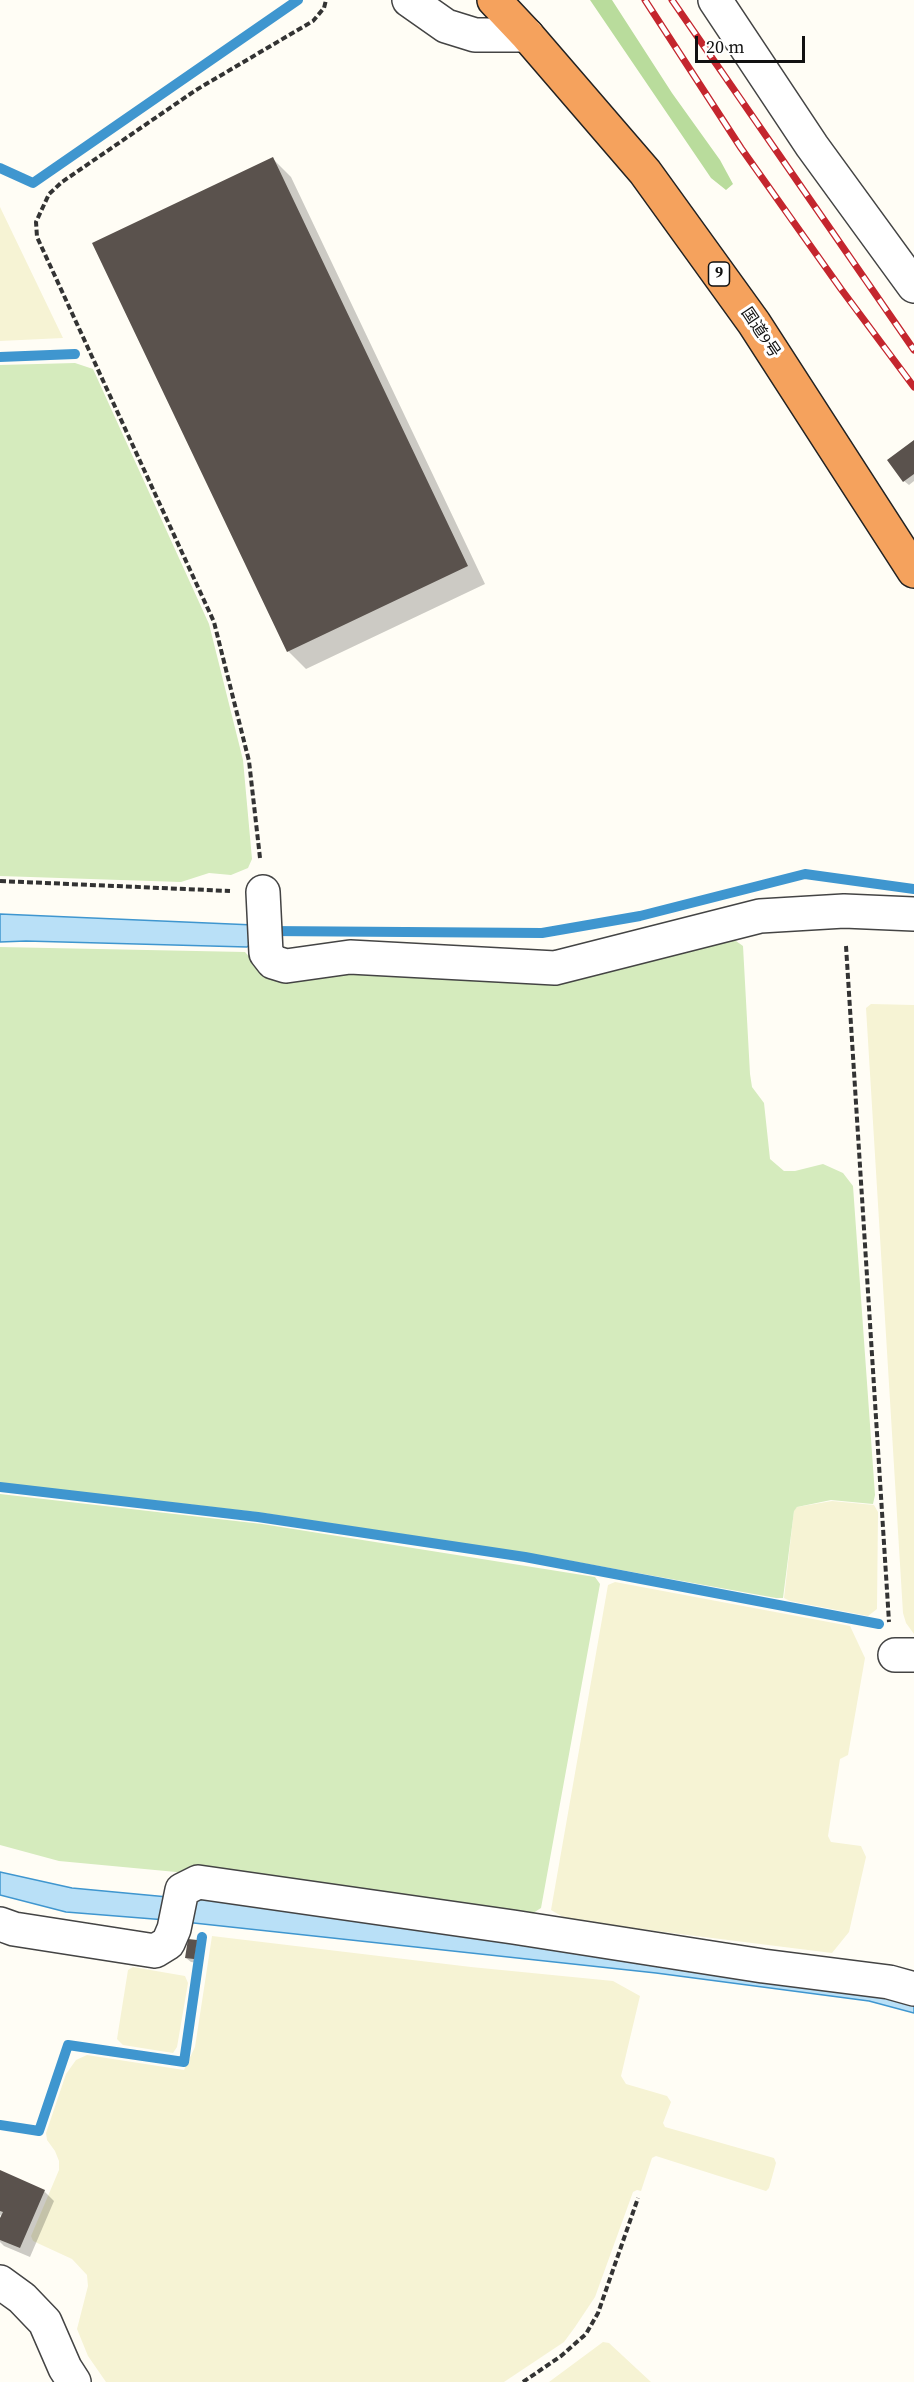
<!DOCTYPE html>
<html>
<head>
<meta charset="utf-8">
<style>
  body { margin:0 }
  #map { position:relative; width:914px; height:2382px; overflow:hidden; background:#fffdf5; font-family:"Source Serif 4",serif }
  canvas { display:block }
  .scale { position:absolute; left:695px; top:36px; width:110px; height:27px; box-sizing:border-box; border:3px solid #111; border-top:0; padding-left:8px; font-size:18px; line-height:21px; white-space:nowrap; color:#111; -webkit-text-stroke:4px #fff; paint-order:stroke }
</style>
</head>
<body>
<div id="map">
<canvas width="914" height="2382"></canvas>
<div class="scale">20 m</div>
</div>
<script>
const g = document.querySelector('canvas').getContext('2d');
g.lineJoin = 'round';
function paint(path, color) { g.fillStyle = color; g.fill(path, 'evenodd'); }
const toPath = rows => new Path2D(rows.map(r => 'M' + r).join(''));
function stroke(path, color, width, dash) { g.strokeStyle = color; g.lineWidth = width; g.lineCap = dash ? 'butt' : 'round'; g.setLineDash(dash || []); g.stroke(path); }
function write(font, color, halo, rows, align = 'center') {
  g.font = font + ' "Source Serif 4","Noto Sans JP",serif'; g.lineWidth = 6; g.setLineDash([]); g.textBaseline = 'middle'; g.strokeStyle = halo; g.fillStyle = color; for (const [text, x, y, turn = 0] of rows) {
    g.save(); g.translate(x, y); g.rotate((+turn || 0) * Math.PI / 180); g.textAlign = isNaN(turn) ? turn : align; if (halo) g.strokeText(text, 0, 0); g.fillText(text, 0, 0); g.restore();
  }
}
paint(toPath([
  [0,207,63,338,0,341],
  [871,1004,914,1005,914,1634,906,1623,903,1613,866,1008],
  [832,1501,874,1505,878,1512,877,1609,868,1616,790,1601,784,1598,794,1510,797,1507],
  [615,1582,850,1626,865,1658,848,1755,840,1759,828,1836,831,1842,861,1846,866,1857,849,1932,832,1953,568,1920,551,1910,608,1585],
  [212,1936,471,1967,613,1981,640,1996,621,2076,626,2084,667,2096,671,2102,663,2123,665,2127,774,2158,776,2163,769,2188,766,2191,656,2156,652,2158,641,2191,637,2190,633,2192,595,2297,575,2327,564,2342,504,2382,106,2382,88,2356,77,2329,88,2286,87,2275,72,2259,33,2241,31,2236,59,2170,59,2161,55,2151,47,2140,46,2133,66,2074,76,2060,87,2055,184,2070,195,2047],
  [133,1967,185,1976,188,1983,177,2047,173,2053,123,2045,117,2039,128,1970],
  [603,2342,609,2343,651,2382,549,2382]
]), '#f6f3d4');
paint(toPath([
  [75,363,93,369,209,624,243,760,252,859,248,868,231,875,209,873,181,882,0,876,0,365],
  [722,941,736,941,743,946,750,1074,752,1087,764,1103,770,1159,784,1171,795,1171,823,1164,843,1173,853,1186,875,1495,873,1504,831,1500,797,1507,794,1511,783,1598,776,1598,527,1553,256,1512,0,1483,0,947,245,952,264,973],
  [0,1494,262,1524,595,1577,600,1584,541,1908,522,1920,187,1873,59,1861,0,1845]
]), '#d5ebbd');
paint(toPath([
  [590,0,612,0,672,93,720,160,733,184,726,190,711,178]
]), '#b9dc9c');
const water = toPath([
  [0,914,254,925,255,940,247,947,26,941,0,942,0,914],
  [0,1872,72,1888,168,1897,198,1897,914,1999,914,2013,869,2001,656,1973,166,1920,66,1912,0,1895,0,1872]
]);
paint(water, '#b9e0f7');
stroke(water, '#3f96cf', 1.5);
paint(toPath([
  [273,159,291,177,485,584,306,669,288,651],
  [914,442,914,481,909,485,904,481],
  [196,1941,201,1946,198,1963,191,1962,186,1958],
  [0,2172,44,2191,54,2201,30,2257,4,2246,0,2242,0,2222,2,2216,0,2215]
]), '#0003');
stroke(toPath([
  [0,168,33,183,298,0],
  [0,357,75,354],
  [268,931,542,933,640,916,805,874,914,889],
  [0,1487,258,1517,525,1557,879,1624],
  [0,2125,39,2131,68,2045,184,2062,202,1937]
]), '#3f96cf', 10);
paint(toPath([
  [273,157,468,566,287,652,92,243],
  [914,440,914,474,903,482,887,460],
  [188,1939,197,1940,194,1959,185,1958],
  [0,2170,45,2190,20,2248,0,2240,0,2218,3,2212,0,2211]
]), '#5a524d');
const minor = toPath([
  [409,0,446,26,475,35,527,35],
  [715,0,812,146,914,286],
  [263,892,266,953,273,962,286,966,350,957,555,968,760,916,844,911,914,914],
  [895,1655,914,1655],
  [0,1924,14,1929,155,1951,168,1943,174,1929,182,1890,198,1882,513,1927,763,1966,889,1982,914,1989],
  [0,2282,22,2298,45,2322,65,2368,74,2382]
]);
const highway = toPath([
  [494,0,527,35,645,172,754,323,914,571]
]);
stroke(minor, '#444', 36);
stroke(highway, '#222', 36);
stroke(toPath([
  [260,858,249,761,214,622,37,237,36,222,49,194,62,182,196,90,313,21,324,8,326,0],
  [0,881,230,891],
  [846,946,889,1622],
  [523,2382,561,2356,586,2334,598,2313,638,2198]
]), '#333', 4, [6, 3]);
stroke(minor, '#fff', 33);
stroke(highway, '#f5a25d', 33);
const rail = toPath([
  [645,0,741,148,841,289,914,387],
  [672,0,914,350]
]);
stroke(rail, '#c4262e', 7);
stroke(rail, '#fff', 4.5, [14]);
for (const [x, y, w] of [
  [719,274,21]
]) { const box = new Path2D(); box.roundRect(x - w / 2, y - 12, w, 24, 4.5); g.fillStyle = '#fff'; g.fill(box); stroke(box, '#111', 1.5); }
write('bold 15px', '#111', null, [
  ["9",719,274]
]);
write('16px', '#111', '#fff', [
  ["国道9号",760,333,56]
]);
</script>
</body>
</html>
